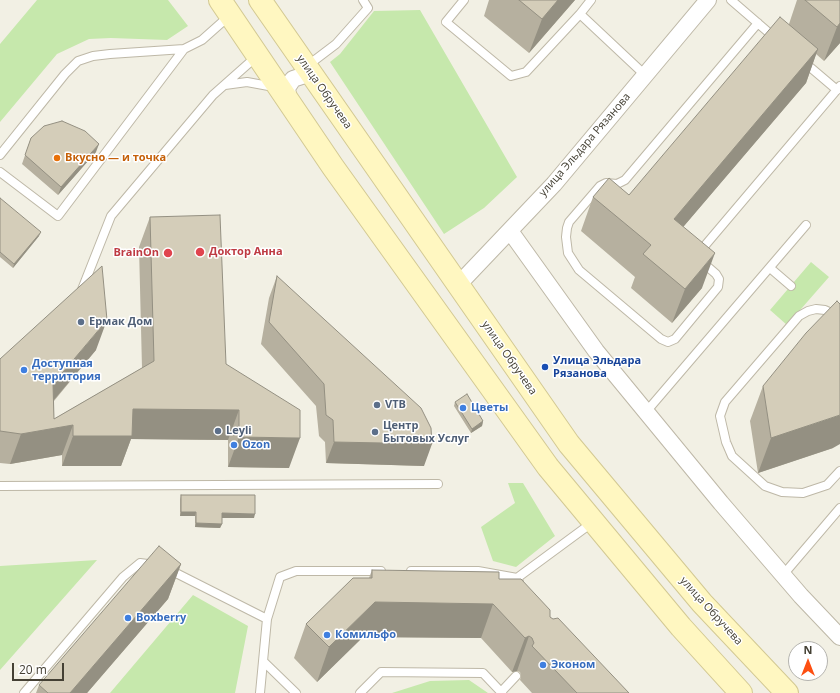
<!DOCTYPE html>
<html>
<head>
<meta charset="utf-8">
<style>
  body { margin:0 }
  #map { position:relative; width:840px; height:693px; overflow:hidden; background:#f2f0e4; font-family:"Open Sans",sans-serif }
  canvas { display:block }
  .north { position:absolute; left:788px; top:641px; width:40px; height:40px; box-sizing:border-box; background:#fff; border:1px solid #b4b3ae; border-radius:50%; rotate:0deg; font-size:11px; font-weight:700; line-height:16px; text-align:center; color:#444034 }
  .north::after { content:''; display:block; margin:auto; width:14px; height:18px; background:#fd4f11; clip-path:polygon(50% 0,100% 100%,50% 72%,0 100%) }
  .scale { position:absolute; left:12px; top:663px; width:52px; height:18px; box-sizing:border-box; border:2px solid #444034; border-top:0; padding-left:5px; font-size:12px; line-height:14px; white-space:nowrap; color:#444034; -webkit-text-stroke:3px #fff; paint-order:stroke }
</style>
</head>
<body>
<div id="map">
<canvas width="840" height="693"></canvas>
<div class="north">N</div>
<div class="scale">20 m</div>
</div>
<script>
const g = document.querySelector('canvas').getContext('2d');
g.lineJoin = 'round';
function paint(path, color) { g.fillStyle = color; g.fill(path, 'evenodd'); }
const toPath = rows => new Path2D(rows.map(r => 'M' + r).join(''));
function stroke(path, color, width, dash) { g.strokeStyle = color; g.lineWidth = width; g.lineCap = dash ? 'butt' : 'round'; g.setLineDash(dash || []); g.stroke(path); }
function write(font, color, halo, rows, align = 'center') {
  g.font = font + ' "Open Sans",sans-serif'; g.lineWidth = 3; g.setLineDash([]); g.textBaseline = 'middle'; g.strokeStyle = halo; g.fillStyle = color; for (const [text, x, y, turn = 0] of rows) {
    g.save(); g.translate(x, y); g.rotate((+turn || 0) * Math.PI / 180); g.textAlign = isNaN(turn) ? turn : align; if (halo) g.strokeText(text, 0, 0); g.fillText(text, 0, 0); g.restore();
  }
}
paint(toPath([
  [37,0,168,0,188,26,167,40,111,38,89,39,57,54,0,122,0,44],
  [420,10,517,177,484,208,444,234,330,62,340,54,374,11],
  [811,262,829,277,787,325,770,310],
  [508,483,523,483,555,536,516,567,493,561,481,527,515,503],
  [97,560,0,670,0,566],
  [193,595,248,626,235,693,110,693],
  [469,680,488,693,392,693,430,681]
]), '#c6e8ac');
const service = toPath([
  [464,0,446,22,511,76,526,72,580,14,645,75],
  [731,0,775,38],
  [580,14,591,0],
  [758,23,625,180,617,184,606,183,600,186,569,222,567,228,566,237,568,253,579,270,661,339,668,342,675,339,718,287,719,279,716,274,701,261,700,255,702,249,840,86],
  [804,62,837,90],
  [307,66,336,44,368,8,363,0],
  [225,85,247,82,274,87],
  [0,155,65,74,78,61,93,56,110,54,184,49,202,40,229,16],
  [0,172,58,216,184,49],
  [770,268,791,286],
  [81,292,111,216,213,95,257,56],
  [840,317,825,310,816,309,808,311,799,316,725,402,720,416,726,442,732,456,765,486,782,492,803,493,827,485,840,471],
  [646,412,806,225],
  [0,486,438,484],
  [168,569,267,619],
  [411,571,478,571,517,578],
  [783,575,840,508],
  [519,582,517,578,593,522],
  [264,662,296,693],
  [501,692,516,676],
  [24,693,123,577,140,563,155,565],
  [260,693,267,619,280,577,296,571,381,571],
  [360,693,381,672,483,673,502,693]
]);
const minor = toPath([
  [289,102,287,88,293,79,305,75,314,79,318,83],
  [510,231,596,351,721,503,801,596,840,637],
  [458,285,554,184,708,0]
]);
const secondary = toPath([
  [220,0,333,167,548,467,681,627,741,693],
  [260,0,569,444,702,603,787,693]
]);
stroke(service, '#beb8a7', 10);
stroke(minor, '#beb8a7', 18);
stroke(secondary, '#d3c993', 24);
stroke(service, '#fff', 8);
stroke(minor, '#fff', 16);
stroke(secondary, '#fff7c1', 22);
paint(toPath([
  [489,0,575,0,529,53,484,16],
  [797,0,840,0,840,43,824,61,816,54,806,83,683,227,702,288,672,323,631,288,635,277,581,231,593,197,629,195,789,24],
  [31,138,96,152,58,195,22,164],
  [0,198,39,236,13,268,0,257],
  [150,217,226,364,289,468,228,467,228,440,131,439,121,466,62,466,62,455,10,464,0,463,0,359,96,350,54,401,54,419,142,368,139,247],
  [277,276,424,466,326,463,325,442,319,436,316,406,261,344,269,298],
  [763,386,833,448,758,473,750,421],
  [455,402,483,421,482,426,471,433,454,406],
  [181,495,254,518,222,518,222,524,220,528,195,527,195,516,180,516,180,499],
  [181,564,168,599,87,693,36,693,39,685],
  [372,570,499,579,550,617,629,693,532,693,520,680,521,676,520,672,517,671,512,672,481,638,363,637,317,682,294,658,306,624,369,578]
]), '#b6b09f');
paint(toPath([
  [558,0,575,0,529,53,542,19],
  [840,23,840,43,824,61,837,27],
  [818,49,806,83,661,253,674,219],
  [99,144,96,152,58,195,61,187],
  [41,232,39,236,13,268,14,264],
  [715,253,702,288,672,323,685,289],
  [107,320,96,350,42,414,53,384],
  [133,409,239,410,228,440,131,439,121,466,62,466,73,436],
  [840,415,840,444,833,448,758,473,771,438],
  [483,421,482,426,471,433,472,429],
  [73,425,62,455,10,464,21,434],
  [239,437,300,438,289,468,228,467],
  [334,442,432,444,424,466,326,463],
  [181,512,196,512,195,516,180,516],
  [222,513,255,514,254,518,220,518],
  [196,523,222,524,220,528,195,527],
  [181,564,168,599,87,693,70,693],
  [375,602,493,604,481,638,363,637,317,682,329,647],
  [529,636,517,671,512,672,525,638]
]), '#949082');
const building = toPath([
  [519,0,558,0,542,19,519,0],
  [805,0,840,0,840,23,837,27,805,0],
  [780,17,818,49,674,219,715,253,685,289,643,254,651,245,593,197,609,178,629,195,780,17],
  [62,121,85,131,99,144,61,187,25,155,31,138,44,126,62,121],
  [0,198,41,232,14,264,0,252,0,198],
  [220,215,226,364,300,410,300,438,239,437,239,410,133,409,132,436,73,436,73,425,21,434,0,431,0,359,102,266,107,320,53,384,54,419,154,361,150,217,220,215],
  [277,276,421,408,431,428,432,444,334,442,333,420,326,415,324,384,269,322,277,276],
  [837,301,840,304,840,415,771,438,763,386,806,333,837,301],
  [467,394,483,421,472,429,455,402,467,394],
  [181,495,255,495,255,514,222,513,222,524,196,523,196,512,181,512,181,495],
  [159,546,181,564,70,693,48,693,39,685,159,546],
  [372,570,499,572,499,579,521,579,550,610,550,617,553,619,558,618,629,693,577,693,532,646,534,643,532,638,529,636,525,638,493,604,375,602,329,647,306,624,353,578,372,578,372,570]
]);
paint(building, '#d4cdb9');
stroke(building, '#949082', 1);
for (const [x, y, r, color] of [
  [57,158,4,"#e8710a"],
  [200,252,5,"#e0444e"],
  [168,253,5,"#e0444e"],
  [81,322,4,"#5c6f8a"],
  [545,367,4,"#1a4fb4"],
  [24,370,4,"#3f7fe0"],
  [377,405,4,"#5c6f8a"],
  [463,408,4,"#3f7fe0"],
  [218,431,4,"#5c6f8a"],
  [375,432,4,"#5c6f8a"],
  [234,445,4,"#3f7fe0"],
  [128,618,4,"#3f7fe0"],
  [327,635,4,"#3f7fe0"],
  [543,665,4,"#3f7fe0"]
]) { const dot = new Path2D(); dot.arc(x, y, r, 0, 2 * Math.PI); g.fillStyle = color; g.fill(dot); stroke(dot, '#fff', 1.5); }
write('11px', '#444034', '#fff', [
  ["улица Обручева",324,92,55],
  ["улица Эльдара Рязанова",585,145,-49],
  ["улица Обручева",509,358,55],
  ["улица Обручева",711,611,48]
]);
write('bold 11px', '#c56008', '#fff', [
  ["Вкусно — и точка",65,158]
], 'left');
write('bold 11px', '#be3a42', '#fff', [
  ["Доктор Анна",209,252],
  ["BrainOn",159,253,"right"]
], 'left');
write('bold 11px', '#4e5e75', '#fff', [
  ["Ермак Дом",89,322],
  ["VTB",385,405],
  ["Центр",383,426],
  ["Бытовых Услуг",383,439],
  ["Leyli",226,431]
], 'left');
write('bold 11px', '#164399', '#fff', [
  ["Улица Эльдара",553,361],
  ["Рязанова",553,374]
], 'left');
write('bold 11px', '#366cbe', '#fff', [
  ["Доступная",32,364],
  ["территория",32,377],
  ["Цветы",471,408],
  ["Ozon",242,445],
  ["Boxberry",136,618],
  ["Комильфо",335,635],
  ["Эконом",551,665]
], 'left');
</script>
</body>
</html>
